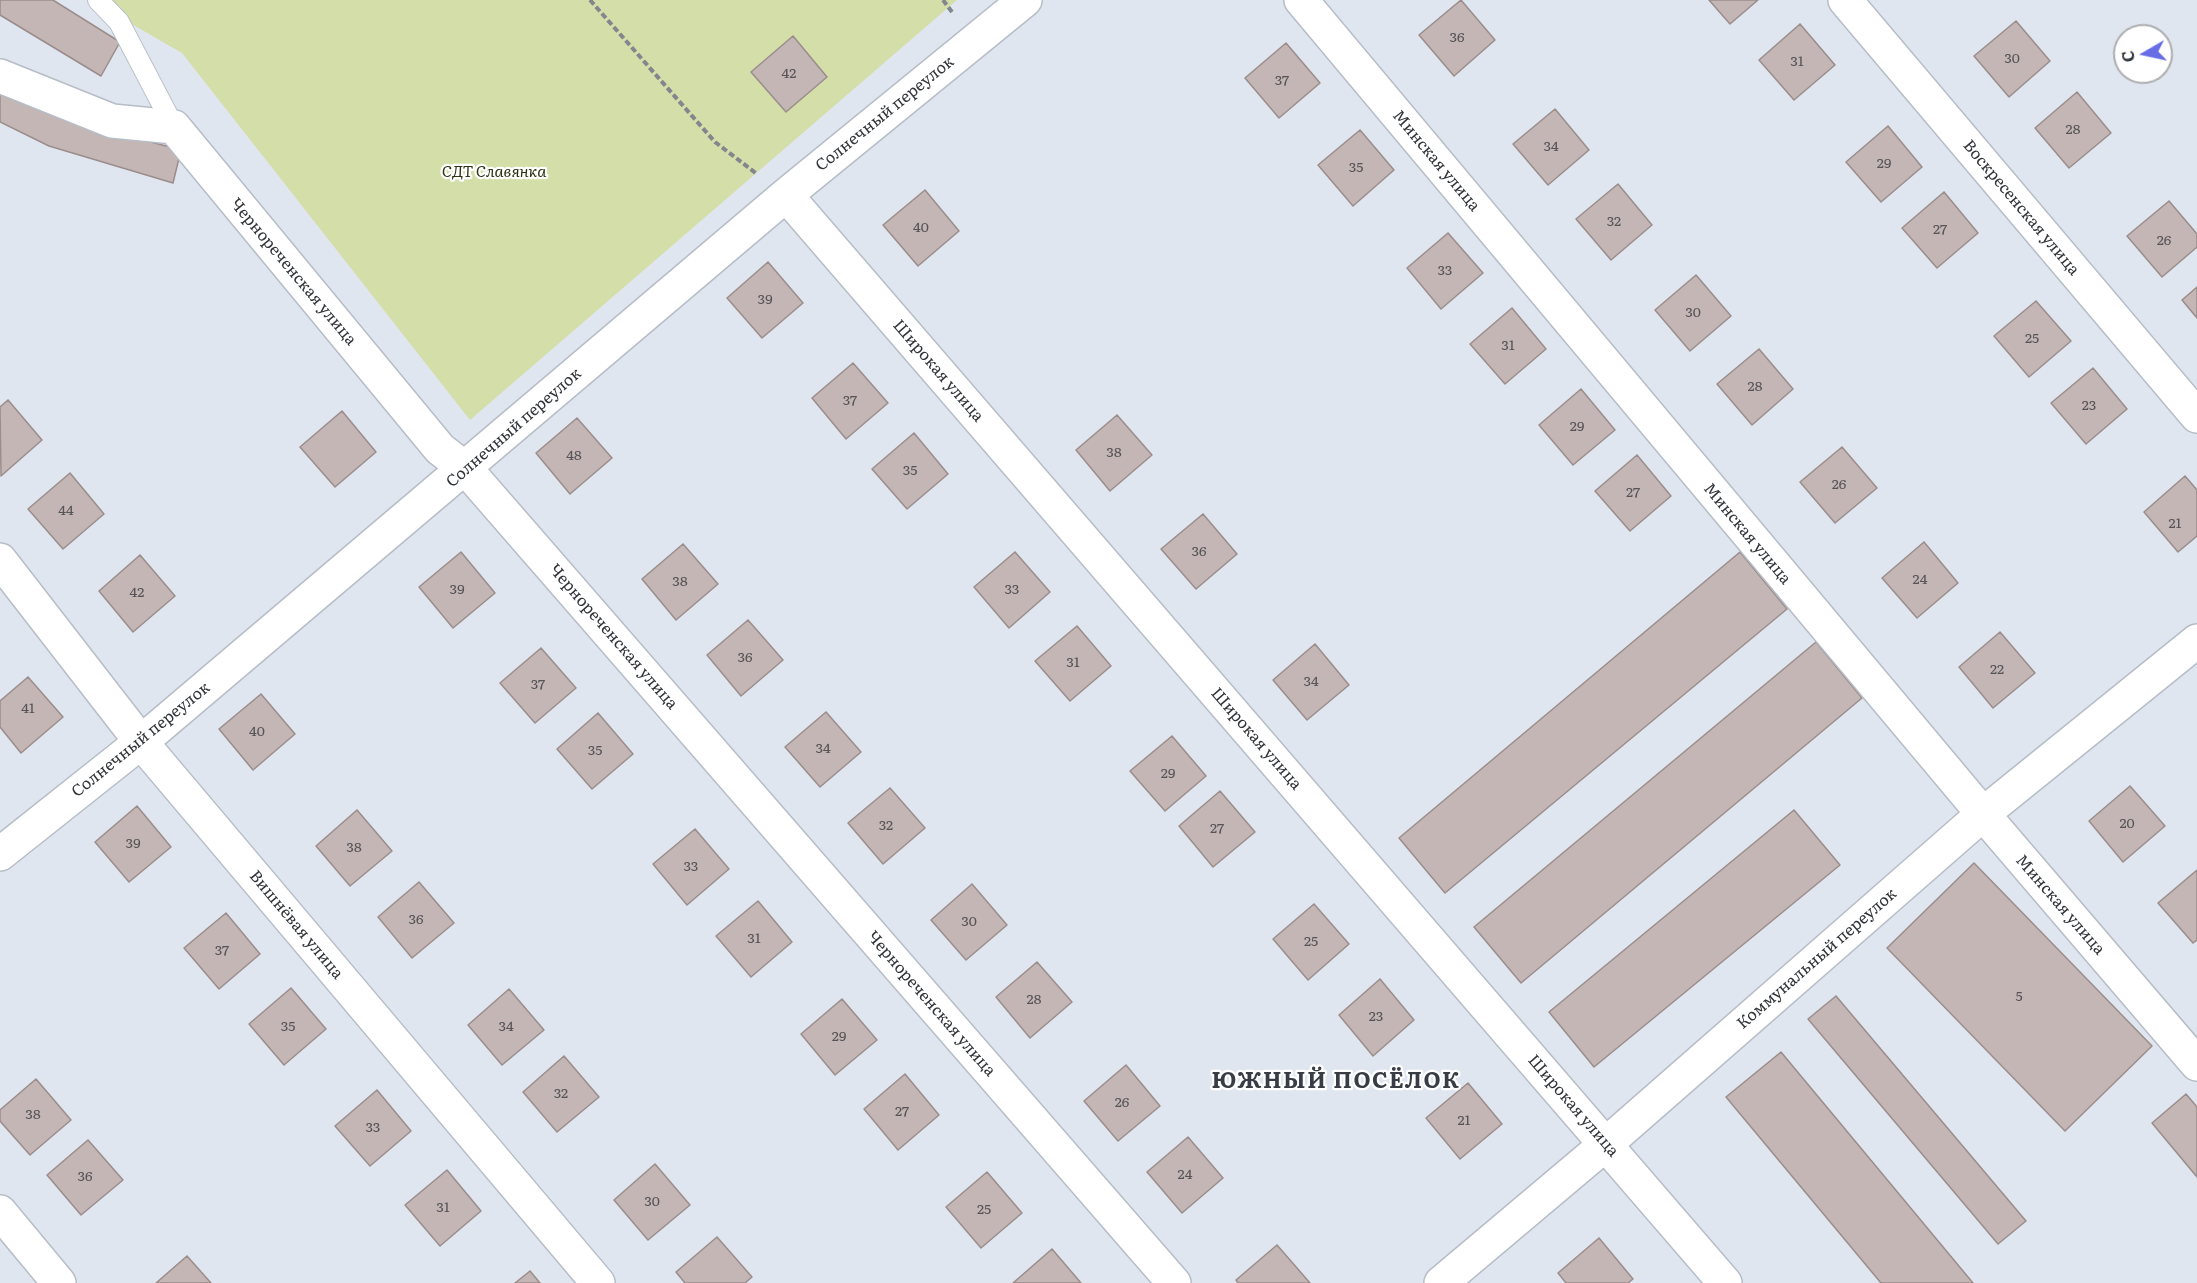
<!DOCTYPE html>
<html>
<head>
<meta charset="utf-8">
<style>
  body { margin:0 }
  #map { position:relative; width:2197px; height:1283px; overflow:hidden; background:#e0e6f0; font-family:Literata,serif }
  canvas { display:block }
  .north { position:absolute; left:2113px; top:24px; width:60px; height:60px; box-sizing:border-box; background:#fff; border:2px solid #adaeaf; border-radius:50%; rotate:261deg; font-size:16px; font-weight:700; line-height:24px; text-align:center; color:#313438 }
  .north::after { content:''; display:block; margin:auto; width:21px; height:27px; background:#686de6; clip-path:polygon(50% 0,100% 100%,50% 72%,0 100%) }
</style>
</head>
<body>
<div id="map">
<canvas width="2197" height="1283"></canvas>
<div class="north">С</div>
</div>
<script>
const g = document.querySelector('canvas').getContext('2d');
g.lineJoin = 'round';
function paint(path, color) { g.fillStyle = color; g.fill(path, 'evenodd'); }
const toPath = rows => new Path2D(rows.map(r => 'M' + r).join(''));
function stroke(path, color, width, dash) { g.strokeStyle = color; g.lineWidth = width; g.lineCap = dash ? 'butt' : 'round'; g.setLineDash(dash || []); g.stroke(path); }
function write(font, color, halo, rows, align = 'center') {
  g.font = font + ' Literata,serif'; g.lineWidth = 4.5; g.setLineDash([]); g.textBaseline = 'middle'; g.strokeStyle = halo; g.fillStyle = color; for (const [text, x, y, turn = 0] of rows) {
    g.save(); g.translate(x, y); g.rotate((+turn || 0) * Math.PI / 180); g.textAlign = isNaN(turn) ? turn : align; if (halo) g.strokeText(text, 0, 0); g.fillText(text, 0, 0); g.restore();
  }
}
paint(toPath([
  [90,0,957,0,470,420,182,53]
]), '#d4dea9');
const building = toPath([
  [0,0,53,0,120,42,101,76,0,15,0,0],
  [1461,0,1495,40,1454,76,1419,35,1461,0],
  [1709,0,1758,0,1730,24,1709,0],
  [2016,21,2050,61,2009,97,1974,56,2016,21],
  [1800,24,1835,65,1794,100,1759,60,1800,24],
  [793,36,827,77,786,112,751,72,793,36],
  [1286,43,1320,83,1279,118,1245,78,1286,43],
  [0,88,57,117,181,150,173,183,49,146,0,122,0,88],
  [2077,92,2111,133,2069,168,2035,128,2077,92],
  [1555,109,1589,150,1548,185,1513,144,1555,109],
  [1888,126,1922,167,1881,202,1846,162,1888,126],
  [1360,130,1394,170,1353,206,1318,165,1360,130],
  [1618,184,1652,225,1611,260,1576,219,1618,184],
  [925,190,959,231,918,266,883,225,925,190],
  [1944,192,1978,233,1937,268,1902,228,1944,192],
  [2169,201,2197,234,2197,247,2162,277,2127,236,2169,201],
  [1448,233,1483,273,1441,309,1407,268,1448,233],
  [768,262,803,303,762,338,727,298,768,262],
  [1696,275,1731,316,1690,351,1655,310,1696,275],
  [2197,287,2197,318,2182,300,2197,287],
  [2036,301,2071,341,2029,377,1994,336,2036,301],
  [1512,308,1546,349,1505,384,1470,344,1512,308],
  [1759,349,1793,389,1752,425,1717,384,1759,349],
  [853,363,888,403,846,439,812,398,853,363],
  [2093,368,2127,409,2086,444,2051,403,2093,368],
  [1581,389,1615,430,1573,465,1539,425,1581,389],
  [8,400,42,440,1,476,0,407,8,400],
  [342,411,376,452,335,487,300,447,342,411],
  [1117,415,1152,455,1110,491,1076,450,1117,415],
  [577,418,612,458,570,494,536,453,577,418],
  [914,433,948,474,907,509,872,469,914,433],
  [1842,447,1877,488,1835,523,1800,482,1842,447],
  [1637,455,1671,496,1630,531,1595,491,1637,455],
  [70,473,104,514,63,549,28,509,70,473],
  [2185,476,2197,490,2197,536,2178,552,2144,512,2185,476],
  [1203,514,1237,554,1196,589,1161,549,1203,514],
  [1924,542,1958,583,1917,618,1882,578,1924,542],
  [683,544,718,584,676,620,642,579,683,544],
  [461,552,495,593,453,628,419,587,461,552],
  [1015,552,1050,592,1009,628,974,587,1015,552],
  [1740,552,1787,609,1445,893,1399,838,1740,552],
  [140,555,175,596,133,632,99,591,140,555],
  [748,620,783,660,741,696,707,655,748,620],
  [1077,626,1111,666,1070,701,1035,661,1077,626],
  [2000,632,2035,673,1993,708,1959,667,2000,632],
  [1816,642,1862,698,1521,983,1474,927,1816,642],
  [1315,644,1349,685,1307,720,1273,680,1315,644],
  [541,648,576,688,535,723,500,683,541,648],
  [28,677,63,717,21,753,0,727,0,701,28,677],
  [261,694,295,734,253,770,219,729,261,694],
  [826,712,861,752,820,787,785,747,826,712],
  [598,713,633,754,592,789,557,749,598,713],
  [1172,736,1206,776,1165,811,1130,771,1172,736],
  [2130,786,2165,826,2123,862,2089,821,2130,786],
  [890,788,925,828,883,864,848,823,890,788],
  [1220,791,1255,832,1213,867,1179,826,1220,791],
  [137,806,171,847,129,882,95,842,137,806],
  [357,810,392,851,350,886,316,846,357,810],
  [1794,810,1840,865,1594,1067,1549,1012,1794,810],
  [695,829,729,869,687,905,653,864,695,829],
  [1974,863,2152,1046,2065,1131,1887,948,1974,863],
  [2197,870,2197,940,2193,943,2158,903,2197,870],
  [419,882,454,923,412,958,378,917,419,882],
  [972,884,1007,925,966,960,931,920,972,884],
  [758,901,792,942,751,977,716,936,758,901],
  [1314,904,1349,944,1308,980,1273,939,1314,904],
  [226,913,260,954,219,989,184,948,226,913],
  [1037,962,1072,1002,1030,1038,996,997,1037,962],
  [1380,979,1414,1020,1373,1056,1339,1015,1380,979],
  [291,988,326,1029,284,1065,249,1024,291,988],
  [509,989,544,1030,502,1065,468,1025,509,989],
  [1836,996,2026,1221,1998,1244,1808,1019,1836,996],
  [842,999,877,1040,835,1075,801,1034,842,999],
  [1781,1052,1973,1283,1881,1283,1726,1097,1781,1052],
  [564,1056,599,1097,557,1132,523,1092,564,1056],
  [1126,1065,1160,1106,1118,1141,1084,1101,1126,1065],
  [905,1074,939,1115,898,1150,864,1109,905,1074],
  [36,1079,71,1120,30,1155,0,1121,0,1110,36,1079],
  [1468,1083,1502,1124,1460,1159,1426,1118,1468,1083],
  [377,1090,411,1131,370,1166,335,1126,377,1090],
  [2186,1094,2197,1107,2197,1177,2152,1123,2186,1094],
  [1188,1137,1223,1178,1182,1213,1147,1172,1188,1137],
  [88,1140,123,1180,81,1215,47,1175,88,1140],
  [655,1164,690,1205,648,1240,614,1200,655,1164],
  [447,1170,481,1211,440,1246,405,1205,447,1170],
  [987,1172,1022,1213,981,1248,946,1207,987,1172],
  [717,1237,752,1277,745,1283,685,1283,676,1272,717,1237],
  [1599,1238,1633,1279,1628,1283,1566,1283,1558,1273,1599,1238],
  [1277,1245,1310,1283,1238,1283,1236,1280,1277,1245],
  [1052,1249,1081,1283,1013,1283,1052,1249],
  [187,1256,211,1283,156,1283,187,1256],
  [530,1271,540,1283,515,1283,530,1271]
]);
paint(building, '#c3b6b4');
stroke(building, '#9a8d8b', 1.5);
const lane = toPath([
  [98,0,119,22,174,127]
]);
const street = toPath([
  [1301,0,1983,814,2197,1064],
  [1845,0,2197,416],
  [0,76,112,121,174,127,440,449,466,469,1174,1283],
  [786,195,1725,1283],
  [0,560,141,742,598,1283],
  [0,854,141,742,786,195,1025,0],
  [0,1212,59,1283],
  [1441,1283,1606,1144,1983,814,2197,641]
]);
stroke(lane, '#b7bdc7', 22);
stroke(street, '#b7bdc7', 36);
stroke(toPath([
  [590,0,715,142,757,174],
  [943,0,952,12]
]), '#82868d', 4, [6, 3]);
stroke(lane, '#fff', 20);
stroke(street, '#fff', 33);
write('14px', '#565457', null, [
  ["36",1457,38],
  ["30",2012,59],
  ["31",1797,62],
  ["42",789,74],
  ["37",1282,81],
  ["28",2073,130],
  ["34",1551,147],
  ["29",1884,164],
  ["35",1356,168],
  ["32",1614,222],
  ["40",921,228],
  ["27",1940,230],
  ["26",2164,241],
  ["33",1445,271],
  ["39",765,300],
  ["30",1693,313],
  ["25",2032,339],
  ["31",1508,346],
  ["28",1755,387],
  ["37",850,401],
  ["23",2089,406],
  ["29",1577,427],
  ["38",1114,453],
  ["48",574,456],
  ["35",910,471],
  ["26",1839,485],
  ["27",1633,493],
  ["44",66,511],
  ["21",2175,524],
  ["36",1199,552],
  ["24",1920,580],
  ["38",680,582],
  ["39",457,590],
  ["33",1012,590],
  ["42",137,593],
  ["36",745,658],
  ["31",1073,663],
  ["22",1997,670],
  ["34",1311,682],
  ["37",538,685],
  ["41",28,709],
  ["40",257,732],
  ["34",823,749],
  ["35",595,751],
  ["29",1168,774],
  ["20",2127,824],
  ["32",886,826],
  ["27",1217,829],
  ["39",133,844],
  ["38",354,848],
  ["33",691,867],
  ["36",416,920],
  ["30",969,922],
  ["31",754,939],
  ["25",1311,942],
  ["37",222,951],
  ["5",2019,997],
  ["28",1034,1000],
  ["23",1376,1017],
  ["35",288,1027],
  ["34",506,1027],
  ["29",839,1037],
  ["32",561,1094],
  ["26",1122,1103],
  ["27",902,1112],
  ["38",33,1115],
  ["21",1464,1121],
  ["33",373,1128],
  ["24",1185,1175],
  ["36",85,1177],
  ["30",652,1202],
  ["31",443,1208],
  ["25",984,1210]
]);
write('16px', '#313438', '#fff', [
  ["Солнечный переулок",885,114,-39],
  ["Минская улица",1436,161,50],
  ["Воскресенская улица",2021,208,50],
  ["Чернореченская улица",293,272,50],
  ["Широкая улица",938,371,49],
  ["Солнечный переулок",514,428,-41],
  ["Минская улица",1747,534,50],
  ["Чернореченская улица",613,637,49],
  ["Широкая улица",1256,739,49],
  ["Солнечный переулок",141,740,-39],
  ["Минская улица",2060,905,49],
  ["Вишнёвая улица",296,925,50],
  ["Коммунальный переулок",1817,959,-41],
  ["Чернореченская улица",931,1004,49],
  ["Широкая улица",1573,1106,49]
]);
write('italic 16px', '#2e3312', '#fff', [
  ["СДТ Славянка",494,172]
]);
g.letterSpacing = '1.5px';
write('bold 22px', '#383d45', '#fff', [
  ["ЮЖНЫЙ ПОСЁЛОК",1336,1082]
]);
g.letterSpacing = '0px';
</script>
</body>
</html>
